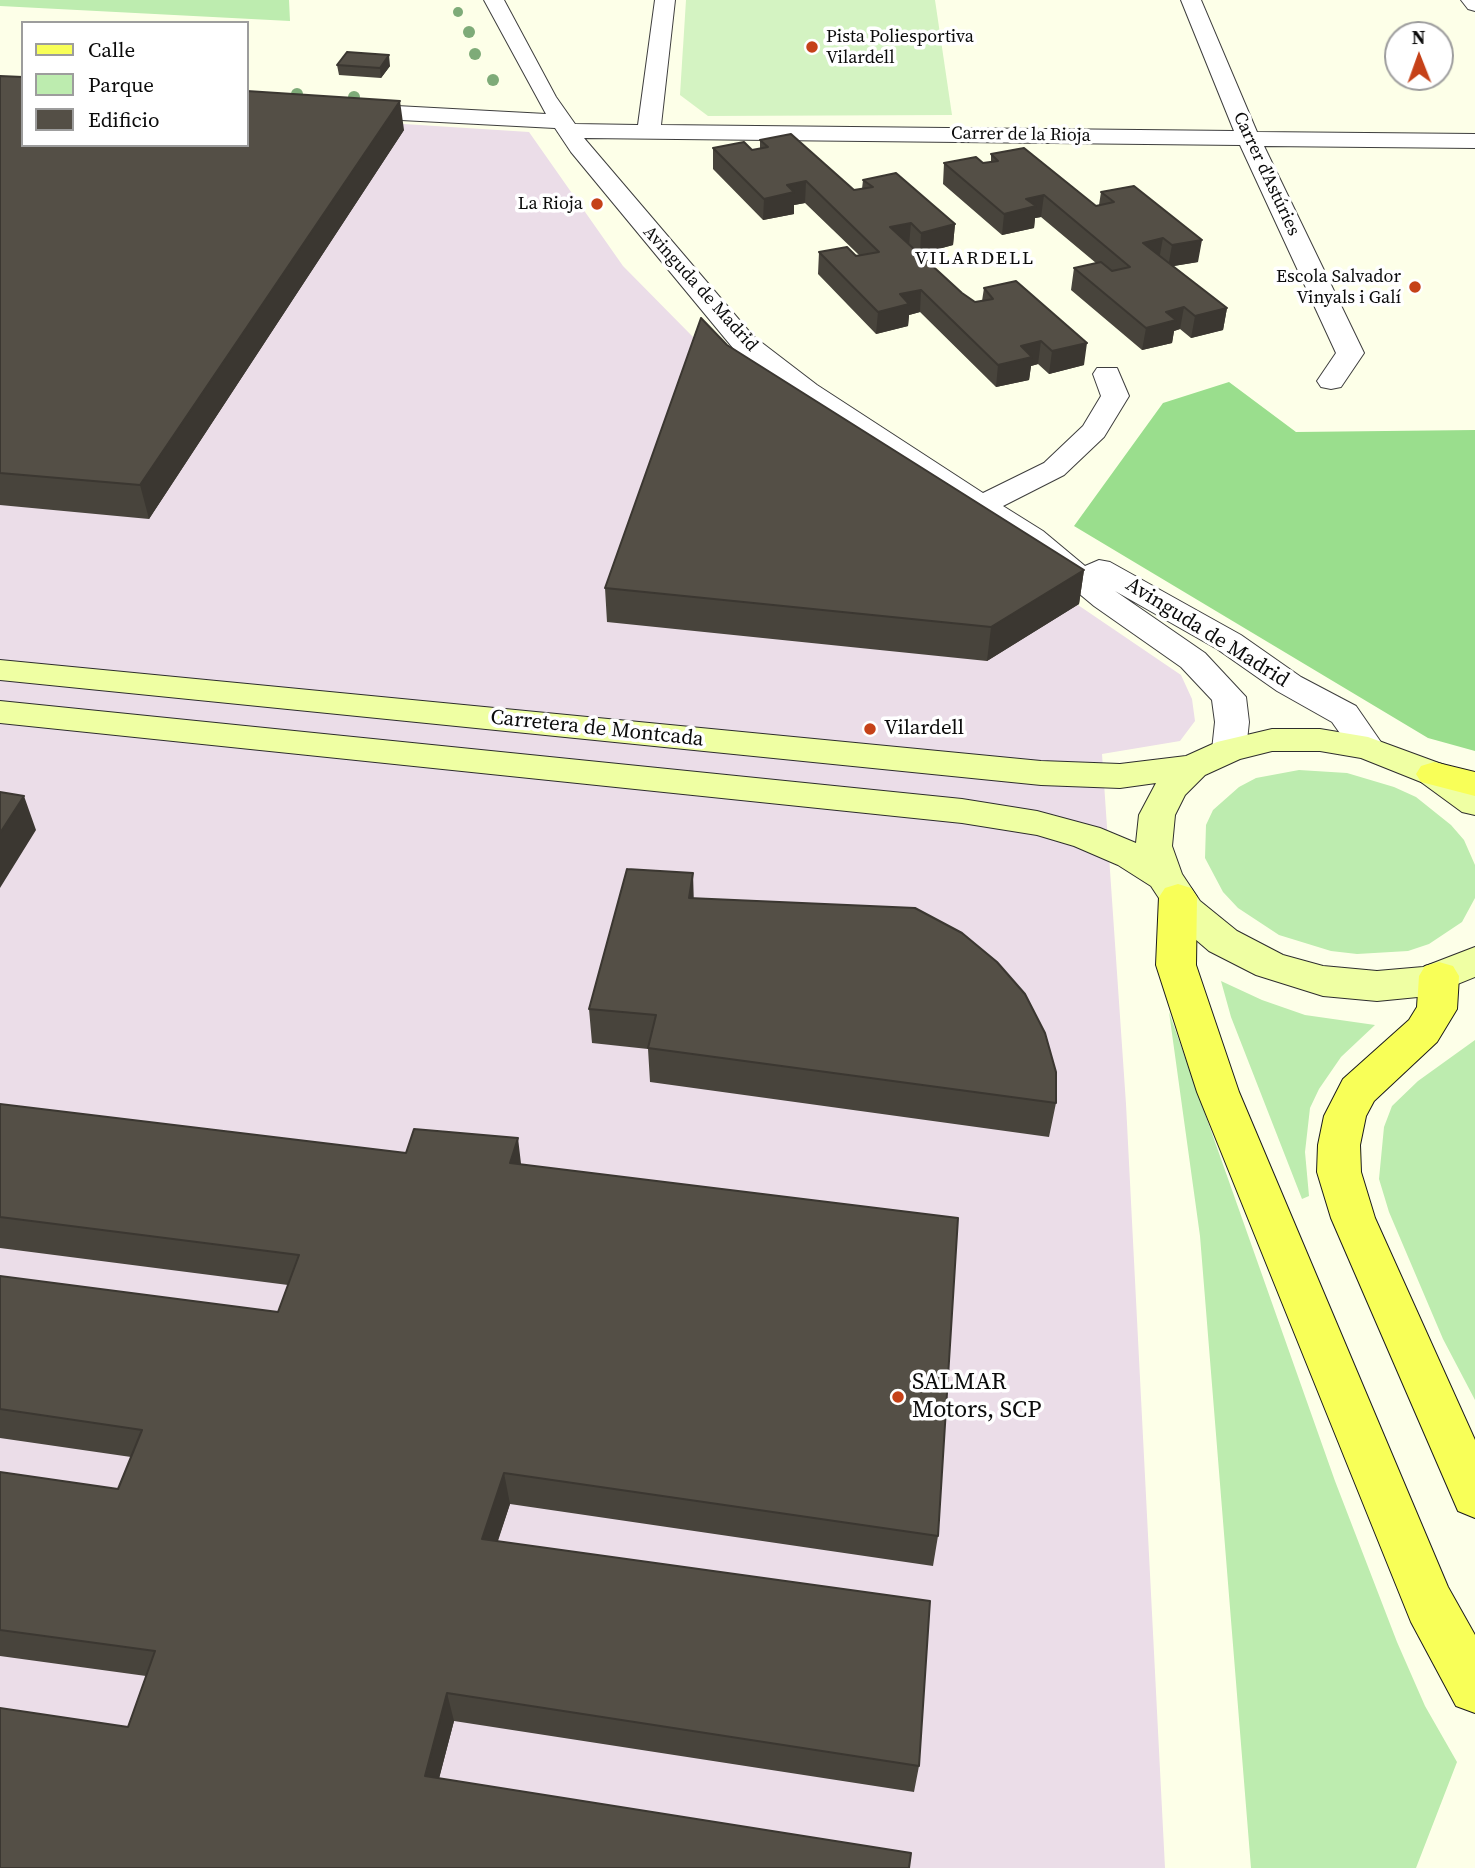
<!DOCTYPE html>
<html>
<head>
<meta charset="utf-8">
<style>
  body { margin:0 }
  #map { position:relative; width:1475px; height:1868px; overflow:hidden; background:#fdffe8; font-family:"Source Serif 4",serif }
  canvas { display:block }
  .legend { position:absolute; left:21px; top:21px; width:228px; height:126px; box-sizing:border-box; background:#fff; border:2px solid #9d9d9d; margin:0; padding:9px 12px; list-style:none; font-size:21px; color:#0b0b0b }
  .legend li { display:flex; align-items:center; gap:14px; height:35px }
  .legend b { width:35px; border:2px solid #9d9d9d }
  .north { position:absolute; left:1384px; top:21px; width:70px; height:70px; box-sizing:border-box; background:#fff; border:2px solid #9d9d9d; border-radius:50%; rotate:359deg; font-size:19px; font-weight:700; line-height:28px; text-align:center; color:#0b0b0b }
  .north::after { content:''; display:block; margin:auto; width:24px; height:32px; background:#c54118; clip-path:polygon(50% 0,100% 100%,50% 72%,0 100%) }
</style>
</head>
<body>
<div id="map">
<canvas width="1475" height="1868"></canvas>
<ul class="legend">
<li><b style="height:9px;background:#f8ff58"></b>Calle</li>
<li><b style="height:19px;background:#bdecaf"></b>Parque</li>
<li><b style="height:19px;background:#544f46"></b>Edificio</li>
</ul>
<div class="north">N</div>
</div>
<script>
const g = document.querySelector('canvas').getContext('2d');
g.lineJoin = 'round';
function paint(path, color) { g.fillStyle = color; g.fill(path, 'evenodd'); }
const toPath = rows => new Path2D(rows.map(r => 'M' + r).join(''));
function stroke(path, color, width, dash) { g.strokeStyle = color; g.lineWidth = width; g.lineCap = dash ? 'butt' : 'round'; g.setLineDash(dash || []); g.stroke(path); }
function write(font, color, halo, rows, align = 'center') {
  g.font = font + ' "Source Serif 4",serif'; g.lineWidth = 7; g.setLineDash([]); g.textBaseline = 'middle'; g.strokeStyle = halo; g.fillStyle = color; for (const [text, x, y, turn = 0] of rows) {
    g.save(); g.translate(x, y); g.rotate((+turn || 0) * Math.PI / 180); g.textAlign = isNaN(turn) ? turn : align; if (halo) g.strokeText(text, 0, 0); g.fillText(text, 0, 0); g.restore();
  }
}
paint(toPath([
  [0,99,23,145,247,145,247,114,529,132,623,266,696,340,944,514,1181,675,1192,699,1195,721,1180,741,1102,754,1126,1104,1165,1868,0,1868]
]), '#ebdde8');
paint(toPath([
  [0,0,289,0,290,21,0,6],
  [1299,770,1347,773,1394,787,1416,797,1451,825,1464,840,1475,865,1475,898,1462,922,1429,944,1408,951,1357,954,1331,951,1279,935,1238,908,1223,892,1205,858,1206,825,1213,810,1239,787,1256,778],
  [1221,981,1262,1000,1305,1015,1375,1025,1341,1057,1319,1089,1310,1108,1305,1152,1309,1196,1302,1199,1231,1017],
  [1169,1012,1335,1481,1397,1642,1425,1706,1457,1762,1416,1868,1251,1868,1200,1236],
  [1475,1040,1475,1400,1443,1339,1389,1212,1379,1179,1384,1127,1392,1106,1418,1081]
]), '#bdecaf');
paint(toPath([
  [1229,382,1296,432,1475,430,1475,751,1428,738,1074,526,1163,403]
]), '#9ade8d');
paint(toPath([
  [686,0,935,0,952,115,708,116,680,95]
]), '#d4f3c2');
const street = toPath([
  [484,0,504,0,556,97,575,124,638,125,655,0,675,0,661,125,1234,131,1181,0,1201,0,1257,132,1475,134,1475,148,1264,146,1364,353,1341,387,1331,389,1321,387,1317,381,1336,353,1240,145,584,138,753,336,817,385,983,493,1044,463,1083,426,1101,396,1093,374,1097,368,1117,368,1129,396,1104,437,1064,475,1003,506,1043,531,1085,566,1099,560,1110,562,1241,635,1301,677,1356,706,1385,748,1380,756,1368,759,1356,756,1332,722,1277,691,1217,649,1115,591,1205,653,1246,697,1249,722,1246,750,1241,758,1229,761,1217,758,1212,750,1215,722,1212,700,1181,667,1094,606,1021,545,797,397,733,348,571,152,555,128,247,112,247,98,546,114,484,0],
  [1461,0,1475,0,1475,11,1468,9,1461,0]
]);
const secondary = toPath([
  [0,660,1041,761,1120,764,1186,756,1217,742,1272,729,1320,729,1368,737,1447,766,1475,786,1475,815,1462,812,1421,782,1361,758,1320,751,1272,751,1240,759,1205,775,1185,795,1175,815,1172,846,1182,874,1200,901,1237,931,1283,955,1323,966,1377,971,1423,967,1475,947,1475,977,1428,996,1377,1001,1323,996,1256,975,1209,951,1174,921,1151,886,1118,865,1074,846,1037,835,962,823,0,723,0,701,962,799,1037,811,1100,828,1136,843,1139,815,1156,783,1120,788,1041,785,0,680,0,660]
]);
const primary = toPath([
  [1434,762,1475,772,1475,796,1421,782,1416,774,1421,766,1434,762],
  [1178,884,1191,888,1197,897,1196,965,1239,1092,1448,1587,1475,1635,1475,1713,1456,1706,1411,1622,1197,1092,1156,965,1159,897,1165,888,1178,884],
  [1439,962,1453,966,1459,976,1457,1009,1437,1042,1374,1101,1366,1116,1360,1145,1361,1172,1375,1218,1475,1440,1475,1518,1458,1511,1331,1218,1317,1172,1318,1145,1324,1116,1343,1079,1409,1020,1417,1007,1419,976,1425,966,1439,962]
]);
stroke(street, '#3e3e3e', 2);
stroke(secondary, '#2d2d2d', 2);
stroke(primary, '#1c1c1c', 2);
paint(street, '#fff');
paint(secondary, '#efffa3');
paint(primary, '#f8ff58');
g.fillStyle = '#7eab78';
for (const [x, y, r] of [
  [458,12,5],
  [469,32,6],
  [475,54,6],
  [493,80,6],
  [297,94,6],
  [354,97,6]
]) { g.beginPath(); g.arc(x, y, r, 0, 2 * Math.PI); g.fill(); }
paint(toPath([
  [337,65,390,66,381,78,339,75],
  [0,76,404,130,149,519,0,505],
  [760,140,854,190,862,189,863,180,955,224,953,245,920,254,962,293,975,302,982,301,984,288,1084,365,1049,374,1038,364,1031,366,1029,380,996,387,920,312,909,315,908,326,876,334,818,274,819,252,859,255,805,203,794,205,794,214,763,220,713,169,713,148,752,150,760,149],
  [991,154,1096,206,1099,205,1101,192,1198,262,1173,266,1227,308,1223,330,1191,338,1180,329,1174,331,1172,343,1142,350,1071,290,1074,268,1096,263,1041,217,1035,218,1034,228,1002,235,943,184,944,163,983,163,991,162],
  [727,345,1084,570,1079,604,987,661,607,622,605,588],
  [694,898,1056,1103,1049,1137,650,1082,648,1049,592,1043,589,1009],
  [0,1104,406,1153,521,1164,938,1536,933,1566,510,1504,498,1541,919,1766,914,1792,454,1721,439,1778,909,1868,128,1727,146,1676,0,1656,0,1472,118,1489,131,1457,0,1438,0,1276,278,1312,288,1285,0,1248]
]), '#48443c');
paint(toPath([
  [389,55,390,66,381,78,380,68],
  [400,101,404,130,149,519,140,485],
  [806,181,805,203,794,205,794,214,763,220,764,199,787,185],
  [1044,195,1041,217,1035,218,1034,228,1002,235,1004,214,1026,199],
  [911,223,909,245,890,227],
  [955,224,953,245,920,254,921,233],
  [1163,238,1159,260,1143,243],
  [1202,240,1198,262,1168,267,1172,245],
  [921,290,920,312,909,315,908,326,876,334,878,312,900,294],
  [1184,307,1180,329,1174,331,1172,343,1142,350,1146,328,1166,312],
  [1227,308,1223,330,1191,338,1195,316],
  [1041,341,1038,364,1031,366,1029,380,996,387,998,365,1021,346],
  [1087,343,1084,365,1049,374,1052,351],
  [1084,570,1079,604,987,661,991,627],
  [24,796,36,830,0,888,0,833],
  [693,873,694,907,689,898],
  [518,1138,522,1172,510,1163],
  [504,1473,510,1504,488,1569,482,1539],
  [447,1693,454,1721,433,1802,425,1776]
]), '#3b3731');
const building = toPath([
  [347,52,389,55,380,68,337,65,347,52],
  [0,76,23,77,23,145,247,145,247,91,400,101,140,485,0,473,0,76],
  [791,134,854,190,873,187,863,180,896,173,955,224,921,233,911,223,890,227,962,293,975,302,993,299,984,288,1016,281,1087,343,1052,351,1041,341,1021,346,1032,357,998,365,921,290,900,294,909,304,878,312,819,252,847,247,856,256,879,252,806,181,787,185,794,192,764,199,713,148,744,142,752,150,768,147,760,140,791,134],
  [1024,148,1096,206,1114,202,1101,192,1134,186,1202,240,1172,245,1163,238,1143,243,1227,308,1195,316,1184,307,1166,312,1176,320,1146,328,1074,268,1101,262,1112,271,1130,267,1044,195,1026,199,1036,206,1004,214,944,163,976,157,983,163,998,161,991,154,1024,148],
  [701,318,727,345,1084,570,991,627,605,588,701,318],
  [0,792,24,796,0,833,0,792],
  [627,869,693,873,689,898,915,908,962,933,997,962,1025,994,1045,1033,1056,1072,1056,1103,648,1048,656,1015,589,1009,627,869],
  [0,1104,406,1153,414,1129,518,1138,510,1163,958,1218,938,1536,504,1473,482,1539,930,1601,919,1766,447,1693,425,1776,911,1853,909,1868,0,1868,0,1708,128,1727,155,1651,0,1630,0,1472,118,1489,142,1430,0,1409,0,1276,278,1312,299,1255,0,1217,0,1104]
]);
paint(building, '#544f46');
stroke(building, '#3b3731', 2);
for (const [x, y, r, color] of [
  [812,47,7,"#c54118"],
  [597,204,7,"#c54118"],
  [1415,287,7,"#c54118"],
  [870,729,7,"#c54118"],
  [898,1397,7,"#c54118"]
]) { const dot = new Path2D(); dot.arc(x, y, r, 0, 2 * Math.PI); g.fillStyle = color; g.fill(dot); stroke(dot, '#fff', 2.5); }
write('18px', '#0b0b0b', '#fff', [
  ["Pista Poliesportiva",826,37,"left"],
  ["Vilardell",826,58,"left"],
  ["La Rioja",583,204],
  ["Escola Salvador",1401,277],
  ["Vinyals i Galí",1401,298]
], 'right');
write('18px', '#0b0b0b', '#fff', [
  ["Carrer de la Rioja",1021,135,1],
  ["Carrer d'Astúries",1266,174,65],
  ["Avinguda de Madrid",700,289,48]
]);
g.letterSpacing = '2px';
write('19px', '#0b0b0b', '#fff', [
  ["VILARDELL",975,259]
]);
g.letterSpacing = '0px';
write('21px', '#0b0b0b', '#fff', [
  ["Avinguda de Madrid",1207,633,32],
  ["Carretera de Montcada",597,729,6]
]);
write('21px', '#0b0b0b', '#fff', [
  ["Vilardell",884,729]
], 'left');
write('24px', '#0b0b0b', '#fff', [
  ["SALMAR",912,1383],
  ["Motors, SCP",912,1411]
], 'left');
</script>
</body>
</html>
